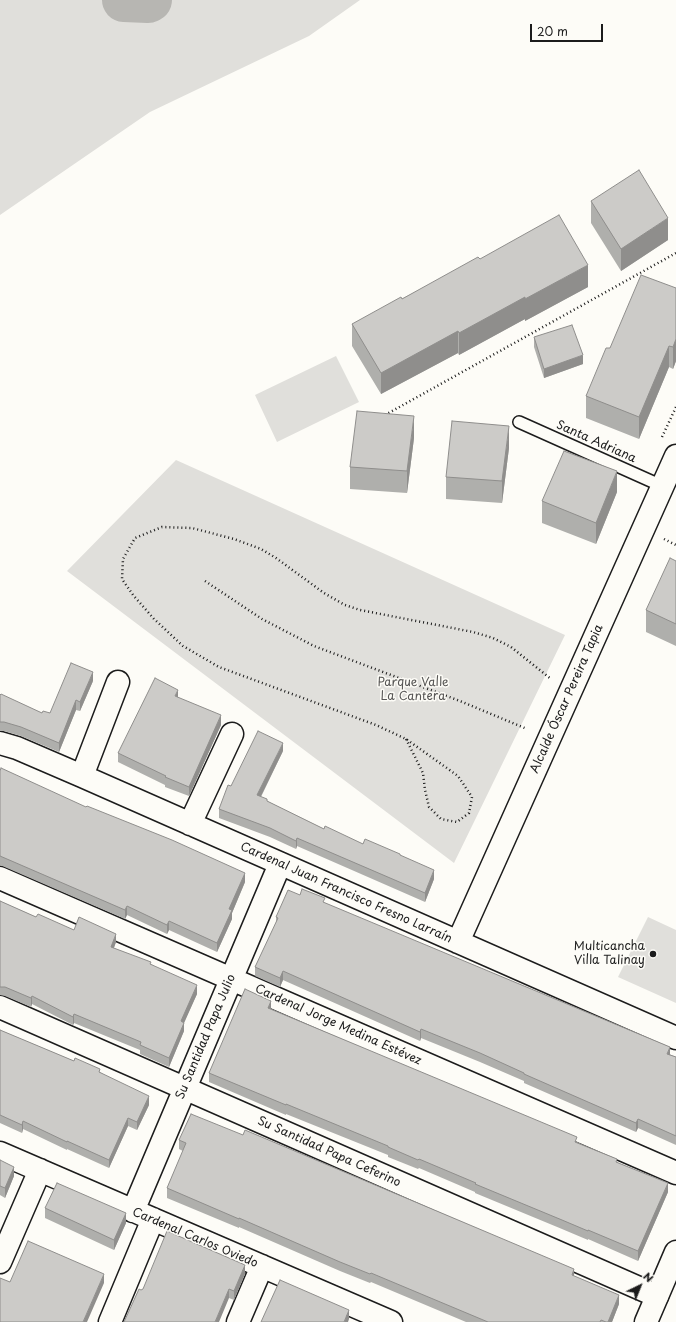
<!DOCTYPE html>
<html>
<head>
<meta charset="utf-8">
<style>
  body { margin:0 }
  #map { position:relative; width:676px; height:1322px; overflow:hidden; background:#fdfcf7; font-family:"Playpen Sans",sans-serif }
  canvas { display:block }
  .north { position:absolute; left:620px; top:1266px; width:40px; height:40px; -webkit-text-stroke:3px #fdfcf7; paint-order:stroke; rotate:43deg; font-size:11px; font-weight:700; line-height:16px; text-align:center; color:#1c1c1c }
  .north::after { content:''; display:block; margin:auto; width:14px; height:18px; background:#1c1c1c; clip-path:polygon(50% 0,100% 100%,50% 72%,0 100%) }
  .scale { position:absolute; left:530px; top:24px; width:73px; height:18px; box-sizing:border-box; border:2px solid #1c1c1c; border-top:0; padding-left:5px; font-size:12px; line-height:14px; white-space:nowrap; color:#1c1c1c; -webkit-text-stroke:3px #fdfcf7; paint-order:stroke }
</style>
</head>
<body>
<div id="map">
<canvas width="676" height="1322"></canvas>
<div class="north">N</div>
<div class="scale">20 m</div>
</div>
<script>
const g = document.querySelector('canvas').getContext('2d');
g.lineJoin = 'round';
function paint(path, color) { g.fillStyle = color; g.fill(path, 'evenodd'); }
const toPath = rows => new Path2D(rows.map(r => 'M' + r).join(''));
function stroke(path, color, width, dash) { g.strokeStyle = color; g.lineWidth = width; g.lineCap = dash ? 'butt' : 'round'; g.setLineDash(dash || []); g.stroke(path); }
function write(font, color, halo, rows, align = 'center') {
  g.font = font + ' "Playpen Sans",sans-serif'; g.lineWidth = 3; g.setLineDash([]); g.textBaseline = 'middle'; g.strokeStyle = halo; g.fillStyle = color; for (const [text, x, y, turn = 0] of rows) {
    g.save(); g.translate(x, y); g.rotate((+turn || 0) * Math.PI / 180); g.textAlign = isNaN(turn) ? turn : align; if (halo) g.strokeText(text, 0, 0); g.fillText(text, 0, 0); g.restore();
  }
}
paint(toPath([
  [0,0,360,0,309,36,150,112,0,215],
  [336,356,359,402,277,442,255,395],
  [176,460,565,635,454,863,67,571],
  [648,917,676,930,676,1003,618,977]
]), '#e0dfdb');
stroke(toPath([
  [124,0,148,1,150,0]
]), '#b7b6b2', 44);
const service = toPath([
  [519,422,662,486]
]);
const minor = toPath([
  [0,743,17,748,82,776,676,1038],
  [82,776,118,682],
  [190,824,232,734],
  [0,878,676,1173],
  [458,942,676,456],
  [0,1007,657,1296],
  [0,1153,391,1322],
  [133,1211,280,864],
  [0,1262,40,1170],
  [110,1322,153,1219],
  [238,1322,262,1266]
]);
const tertiary = toPath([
  [646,1322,676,1252]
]);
stroke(service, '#1c1c1c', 14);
stroke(minor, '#1c1c1c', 25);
stroke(tertiary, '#1c1c1c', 25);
stroke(toPath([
  [385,415,676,253],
  [662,437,676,407],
  [664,539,676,545],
  [205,581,262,619,314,646,460,701,527,729],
  [406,739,423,773,425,790,429,807,441,819,457,822,469,813,472,797,458,776,406,739,376,725,219,667,183,646,154,619,133,595,122,579,123,559,135,538,162,527,192,528,234,539,261,549,276,558,324,593,345,605,360,610,473,632,493,638,511,647,551,679]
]), '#1c1c1c', 2.5, [1, 3]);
stroke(service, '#fdfcf7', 11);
stroke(minor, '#fdfcf7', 22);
stroke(tertiary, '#fdfcf7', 22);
paint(toPath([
  [591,201,668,240,621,271,591,223],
  [480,259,588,287,525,321,525,319,459,355,458,353,381,394,352,346,352,324],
  [676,288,676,361,673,369,669,367,639,439,586,418,586,396,610,348],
  [534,337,583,364,544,378,534,347],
  [414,438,407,493,350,489,350,467],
  [509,448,502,503,446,499,446,477],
  [617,492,596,544,542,523,542,501],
  [676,561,676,646,646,632,646,610],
  [93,681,80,711,76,710,59,752,21,736,4,731,0,731,0,695,42,713,50,713],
  [178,697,221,725,189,796,165,787,165,785,118,762,118,753],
  [283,751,261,797,267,801,324,829,363,844,400,855,434,879,425,902,297,846,296,849,270,837,219,818,219,809,231,786],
  [0,771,245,882,232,913,232,919,217,952,169,930,167,934,127,915,125,919,0,865],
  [300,895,325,903,676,1057,676,1145,638,1128,636,1132,524,1083,524,1081,480,1062,421,1038,420,1041,283,980,280,987,255,976,255,967,276,923,276,917],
  [0,901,36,917,74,930,116,942,114,948,151,964,197,994,184,1022,184,1031,169,1067,140,1054,140,1050,74,1023,73,1025,32,1004,31,1007,5,996,0,995],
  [271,1009,577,1142,617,1162,668,1192,638,1261,588,1239,588,1240,562,1229,475,1193,475,1192,419,1168,418,1169,388,1157,388,1155,286,1114,286,1115,209,1082,209,1073],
  [0,1030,100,1072,149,1105,137,1130,128,1126,109,1168,67,1149,67,1150,23,1129,22,1133,0,1123],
  [179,1140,574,1276,619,1304,612,1322,466,1322,371,1282,370,1283,340,1271,239,1227,239,1228,167,1198,167,1188,183,1151,179,1149],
  [0,1160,14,1176,5,1198,0,1195],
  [45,1208,126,1223,114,1250,45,1218],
  [245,1274,234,1300,229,1298,141,1290]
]), '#afafac');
paint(toPath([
  [668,218,668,240,621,271,621,249],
  [588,265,588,287,525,321,525,299],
  [525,297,525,319,459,355,459,333],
  [458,331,458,353,381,394,381,373],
  [676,339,676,361,673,369,673,347],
  [669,346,669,367,639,439,639,417],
  [583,355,583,364,544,378,544,369],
  [414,416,414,438,407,493,407,471],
  [509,426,509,448,502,503,502,481],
  [617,471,617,492,596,544,596,523],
  [93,672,93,681,80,711,80,702],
  [178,690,178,699,175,696],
  [76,700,76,710,59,752,59,743],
  [221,715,221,725,189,796,189,787],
  [283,743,283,751,257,804,257,795],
  [297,838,297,846,296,849,296,841],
  [434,870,434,879,425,902,425,893],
  [245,873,245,882,232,913,232,919,217,952,217,943,229,909],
  [127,906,127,915,125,919,125,910],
  [169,921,169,930,167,934,167,925],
  [116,934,116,942,111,955,111,947],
  [283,971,283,980,280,987,280,978],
  [197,985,197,994,181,1030,181,1021],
  [32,996,32,1004,31,1007,31,998],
  [271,1001,271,1010,268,1008],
  [74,1014,74,1023,73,1025,73,1017],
  [184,1023,184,1031,169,1067,169,1058],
  [421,1029,421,1038,420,1041,420,1032],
  [670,1047,670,1056,667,1054],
  [149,1096,149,1105,137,1130,137,1122],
  [128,1118,128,1126,109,1168,109,1160],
  [638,1119,638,1128,636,1132,636,1123],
  [23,1121,23,1129,22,1133,22,1125],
  [14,1167,14,1176,5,1198,5,1188],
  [668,1183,668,1192,638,1261,638,1251],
  [126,1213,126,1223,114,1250,114,1240],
  [245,1265,245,1274,234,1300,234,1291],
  [574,1269,574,1278,572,1275],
  [104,1274,104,1283,87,1322,83,1322],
  [229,1289,229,1298,219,1322,215,1322],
  [619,1295,619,1304,612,1322,608,1322],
  [349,1310,349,1319,348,1322,344,1322]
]), '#8f8e8c');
const building = toPath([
  [639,170,668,218,621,249,591,201,639,170],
  [559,215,588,265,525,299,525,297,459,333,458,331,381,373,352,324,401,297,402,299,478,257,480,259,559,215],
  [641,275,676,288,676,339,673,347,669,346,639,417,586,396,606,348,610,348,641,275],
  [572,325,583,355,544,369,534,337,572,325],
  [357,411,414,416,407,471,350,467,357,411],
  [452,421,509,426,502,481,446,477,452,421],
  [564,451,617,471,596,523,542,501,564,451],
  [670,558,676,561,676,624,646,610,670,558],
  [71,663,93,672,80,702,76,700,59,743,21,727,4,722,0,722,0,695,1,694,42,713,43,711,50,713,71,663],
  [155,678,178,690,175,696,221,715,189,787,165,777,166,776,118,753,155,678],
  [258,731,283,743,257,795,267,799,267,801,324,829,325,826,363,844,365,839,400,854,400,855,434,870,425,893,297,838,296,841,270,828,219,809,228,785,231,786,258,731],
  [1,768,86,807,87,806,172,840,245,873,229,909,232,910,217,943,169,921,167,925,127,906,125,910,0,856,0,771,1,768],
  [302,889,325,898,323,902,670,1047,667,1054,676,1057,676,1136,638,1119,636,1123,524,1074,524,1073,480,1053,421,1029,420,1032,283,971,280,978,255,967,278,918,276,917,288,890,300,895,302,889],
  [0,901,36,917,38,914,74,930,79,917,116,934,111,947,151,962,150,964,197,985,181,1021,184,1023,169,1058,140,1045,141,1042,74,1014,73,1017,32,996,31,998,5,987,0,987,0,901],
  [245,989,271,1001,268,1008,577,1137,575,1142,617,1159,616,1162,668,1183,638,1251,588,1230,588,1231,562,1220,475,1184,476,1183,419,1159,418,1160,388,1147,388,1146,286,1104,286,1105,209,1073,245,989],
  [0,1030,74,1061,75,1058,100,1069,99,1072,149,1096,137,1122,128,1118,109,1160,67,1141,67,1142,23,1121,22,1125,0,1115,0,1030],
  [191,1114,243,1135,245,1130,574,1269,572,1275,619,1295,608,1322,606,1322,601,1320,600,1322,488,1322,371,1273,370,1274,340,1262,239,1218,239,1219,167,1188,186,1143,179,1140,191,1114],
  [0,1160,14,1167,5,1188,0,1186,0,1160],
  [57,1183,126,1213,114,1240,45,1208,57,1183],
  [167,1231,245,1265,234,1291,229,1289,215,1322,124,1322,139,1289,141,1290,143,1289,167,1231],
  [28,1241,104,1274,83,1322,0,1322,0,1278,10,1282,28,1241],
  [280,1280,349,1310,344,1322,261,1322,280,1280]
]);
paint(building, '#cccbc8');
stroke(building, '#8f8e8c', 1);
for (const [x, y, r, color] of [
  [653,954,4,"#1c1c1c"]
]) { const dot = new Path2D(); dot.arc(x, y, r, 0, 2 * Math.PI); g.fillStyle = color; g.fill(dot); stroke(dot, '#fdfcf7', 1.5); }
write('12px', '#1c1c1c', '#fdfcf7', [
  ["Santa Adriana",596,442,24],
  ["Alcalde Óscar Pereira Tapia",567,699,-66],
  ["Cardenal Juan Francisco Fresno Larraín",346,893,24],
  ["Cardenal Jorge Medina Estévez",338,1025,24],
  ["Su Santidad Papa Julio",206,1037,-67],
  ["Su Santidad Papa Ceferino",329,1152,24],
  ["Cardenal Carlos Oviedo",195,1238,23]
]);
write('12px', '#575655', '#fdfcf7', [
  ["Parque Valle",413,683],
  ["La Cantera",413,697]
]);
write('12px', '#1c1c1c', '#fdfcf7', [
  ["Multicancha",645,947],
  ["Villa Talinay",645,961]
], 'right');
</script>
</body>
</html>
